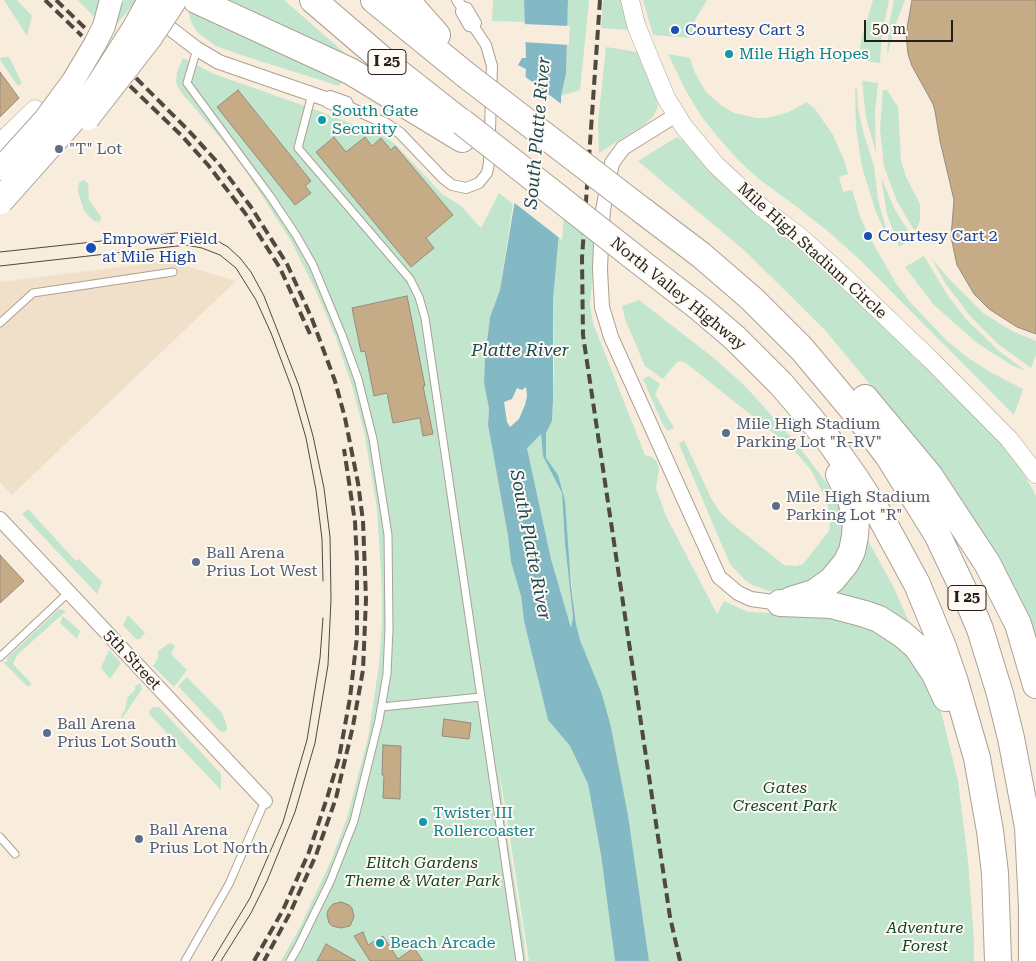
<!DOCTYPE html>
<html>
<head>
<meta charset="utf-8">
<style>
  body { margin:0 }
  #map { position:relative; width:1036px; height:961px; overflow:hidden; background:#f8ecdc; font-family:"Roboto Serif",serif }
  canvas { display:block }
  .scale { position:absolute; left:864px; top:20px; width:89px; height:22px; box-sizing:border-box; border:2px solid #231f1a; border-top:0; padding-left:6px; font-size:15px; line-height:18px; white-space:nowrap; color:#231f1a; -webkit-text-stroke:4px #fffaf4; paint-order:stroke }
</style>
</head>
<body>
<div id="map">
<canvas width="1036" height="961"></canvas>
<div class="scale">50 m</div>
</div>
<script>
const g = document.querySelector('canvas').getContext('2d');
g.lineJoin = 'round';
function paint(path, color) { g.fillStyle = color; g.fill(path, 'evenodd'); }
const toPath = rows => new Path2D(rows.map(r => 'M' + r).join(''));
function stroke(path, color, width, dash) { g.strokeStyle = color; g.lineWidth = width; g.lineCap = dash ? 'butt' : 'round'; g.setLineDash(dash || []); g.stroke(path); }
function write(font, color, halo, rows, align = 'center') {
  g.font = font + ' "Roboto Serif",serif'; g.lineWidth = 4; g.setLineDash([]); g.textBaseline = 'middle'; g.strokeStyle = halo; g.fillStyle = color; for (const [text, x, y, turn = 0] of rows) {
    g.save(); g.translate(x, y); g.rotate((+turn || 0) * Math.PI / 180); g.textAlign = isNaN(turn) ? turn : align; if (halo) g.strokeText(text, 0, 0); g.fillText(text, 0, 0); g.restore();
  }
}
paint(toPath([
  [169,261,236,281,12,495,0,482,0,282]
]), '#f0e0ca');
paint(toPath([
  [4,0,17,0,32,16,27,36],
  [78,0,137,0,109,33],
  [222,0,284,0,355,62],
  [493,0,524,0,525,22,492,21],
  [568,0,589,0,589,2,580,90,561,96,566,74],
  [603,0,622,0,629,28,628,30,601,28],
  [643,0,707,0,696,18,690,38,653,35],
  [873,0,889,0,882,35,880,63,858,60,862,37],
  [894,0,905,0,897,21,887,56,889,25],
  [188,10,344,79,339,86,241,55,216,46,198,33,191,22],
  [606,47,638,52,642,65,656,95,658,107,653,117,644,125,599,153,598,122],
  [668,54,690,58,695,73,706,92,722,106,734,113,756,118,767,118,789,112,807,102,815,109,833,135,844,160,848,174,839,177,843,192,852,190,861,219,869,236,895,282,910,302,948,342,971,360,992,373,1023,389,1014,415,861,261,830,233,797,207,759,179,739,161,717,136,701,116,686,91],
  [9,57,22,83,18,86,0,60,0,58],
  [183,58,214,74,319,111,387,138,397,146,442,194,460,205,481,228,499,193,513,204,500,290,490,317,485,358,484,383,489,409,488,425,508,536,511,562,521,596,524,621,548,720,570,746,588,784,601,855,615,961,529,961,499,767,505,822,523,934,526,961,281,961,298,931,331,861,347,818,368,738,379,665,382,624,382,591,377,508,364,431,352,386,336,338,316,291,291,241,248,174,224,142,180,91,176,82,177,72],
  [862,81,878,83,875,112,876,153,866,118],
  [855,89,857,89,858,108,863,131,874,166,878,200,890,243,876,212,862,167,856,128],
  [883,90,887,90,898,107,901,160,906,177,920,204,920,220,917,228,914,230,897,201,884,167,880,129],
  [677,137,683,141,727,189,812,259,851,294,1003,444,1023,472,1036,496,1036,638,1026,611,996,556,878,394,824,329,746,252,638,161],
  [881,177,895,210,913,238,899,247,887,214],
  [83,180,88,183,89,200,101,217,100,222,94,221,85,212,82,205,78,191,79,183],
  [562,200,597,228,590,304,593,323,645,455,652,457,657,462,659,469,656,488,666,516,717,614,724,601,748,612,770,613,817,612,890,634,933,689,942,715,958,781,968,861,974,940,974,961,649,961,628,815,611,727,602,694,580,640,576,624,562,495,565,544,573,617,571,630,551,559,527,447,541,433,543,456,546,458,546,433,552,421,554,366,553,300],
  [924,256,948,296,966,319,999,351,1026,371,1013,366,977,343,933,304,905,267],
  [931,258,952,282,983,313,1012,331,1036,341,1036,355,1031,368,998,344,970,316,946,284],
  [639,300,715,359,745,386,798,445,827,484,838,501,841,510,843,532,836,557,822,574,796,589,769,591,752,585,744,579,730,564,679,444,684,440,711,498,719,511,731,523,784,565,796,566,803,564,829,531,830,523,827,501,811,470,791,447,686,363,681,361,677,362,663,379,645,366,625,319,622,306],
  [649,376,660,384,655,394,674,428,668,431,663,425,643,379],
  [28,509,76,561,79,559,102,582,97,594,22,514],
  [860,526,893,586,914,633,826,591],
  [59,609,66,611,17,655,13,664,31,683,31,686,27,686,3,662,7,662,7,658],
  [128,615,145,633,140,639,136,639,123,625],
  [63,616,80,631,77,639,60,623],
  [172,643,175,646,171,654,187,670,174,687,153,666,158,658,158,651,168,644],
  [109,650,121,663,110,679,101,668],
  [187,677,222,713,227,726,227,730,224,732,220,731,178,686],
  [138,684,141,684,142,689,121,720,122,714,125,710,127,698,135,690,135,687],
  [153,707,159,707,221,774,221,790,149,714,149,711]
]), '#c2e5ce');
paint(toPath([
  [524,0,568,0,566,74,561,96,562,200,553,300,553,400,552,421,546,433,546,458,558,475,565,501,571,585,576,624,580,640,602,694,611,727,628,815,649,961,615,961,601,855,588,784,570,746,548,720,524,621,521,596,511,562,508,536,488,425,489,409,484,383,485,358,490,317,500,290,519,176,526,69,518,65,522,58,526,58],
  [526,387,527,396,525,405,519,419,510,427,507,422,504,402,512,399,517,388,522,390],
  [541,434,543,456,562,493,565,544,573,617,571,628,551,559,527,448]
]), '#83b8c5');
paint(toPath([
  [523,24,570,26,569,45,523,42],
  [523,75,564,106,565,200,562,240,512,201,517,175]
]), '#f8ecdc');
const building = toPath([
  [912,0,1036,0,1036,334,1017,327,989,309,974,294,957,265,951,237,954,200,940,141,935,111,933,104,912,66,908,54,906,34,912,0],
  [0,72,19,98,0,117,0,72],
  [238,90,311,181,305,186,311,193,295,205,217,107,238,90],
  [334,137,346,152,365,137,372,146,381,138,391,150,395,146,453,215,426,238,434,248,411,267,316,152,334,137],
  [407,296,425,386,423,386,433,434,423,436,420,418,393,423,387,393,374,396,365,351,361,352,352,308,407,296],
  [0,555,24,581,0,603,0,555],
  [444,719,471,723,469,739,442,736,444,719],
  [383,745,401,746,400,799,383,798,384,775,382,775,383,745],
  [341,902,349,905,352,908,354,917,350,926,341,928,332,926,329,923,327,915,328,910,333,904,341,902],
  [363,932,368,945,383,936,398,959,414,948,423,961,370,961,354,936,363,932],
  [326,944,356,961,317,961,326,944]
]);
paint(building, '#c6ab87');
stroke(building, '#978c7e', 1);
const service = toPath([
  [197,49,187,83,270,196,296,235,313,265,342,335,358,379,373,439,388,535,389,628,387,674,379,720,354,821,330,882,297,949,290,961],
  [312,94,298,148,410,279,419,297,425,318,520,961],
  [0,323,33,293,173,272],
  [0,657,69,592],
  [381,707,481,697],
  [0,837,15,854],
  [185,961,229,884,265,801]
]);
const pedestrian = toPath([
  [457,0,462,7,467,8,476,23,474,27],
  [349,107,344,109,328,103,326,99,330,96,347,102,349,107,385,123,400,133,443,178,452,185,466,188,479,183,487,173,489,163,492,66,486,45,474,27,469,26,461,12,462,7]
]);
const minor = toPath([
  [171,29,197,49,219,62,326,99],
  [676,115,623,148,612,163,603,210,601,243,600,270,602,307,611,337,719,577,738,593,751,599,780,603],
  [0,519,265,801]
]);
const tertiary = toPath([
  [630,0,636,25,666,98,684,127,716,165,761,207,799,236,838,271,930,359,1009,439,1036,474],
  [0,143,35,109]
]);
const motorway = toPath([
  [196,0,350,71,462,139],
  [313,0,390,66,461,122],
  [374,0,466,75],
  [406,0,437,35],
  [643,211,701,255,752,299,802,349,858,416,889,457,937,534,965,593,980,629,1000,694,1011,738,1028,827,1032,908,1032,961],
  [639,261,701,309,735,338,781,384,805,412,830,442,856,479,880,516,917,584,943,647,955,682,977,758,990,831,995,873,998,961],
  [865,398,929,475,987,563,1018,624,1036,685],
  [791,600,814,593,832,580,846,563,852,551,855,536,856,519,850,496,839,475],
  [780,603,831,605,865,614,879,619,902,634,917,647,935,674,946,698]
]);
stroke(service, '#aca193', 9);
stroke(pedestrian, '#aca193', 12);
stroke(minor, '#aca193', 16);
stroke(tertiary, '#aca193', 19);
stroke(motorway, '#aca193', 28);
stroke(service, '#fff', 7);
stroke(pedestrian, '#fff', 10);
stroke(minor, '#fff', 14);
stroke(tertiary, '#fff', 18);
stroke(motorway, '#fff', 26);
stroke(toPath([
  [0,252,185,232,202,234,216,240,228,247,240,258,251,272,264,296,299,386,313,436,324,488,330,537,331,599,328,665,315,743,295,812,267,881,251,913,221,961],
  [0,266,186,245,202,248,220,255,236,268,256,300,271,333,292,389,306,438,316,490,322,539,323,581],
  [212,961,250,898,283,822,307,740,320,658,323,618]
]), '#4e4941', 1);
stroke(toPath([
  [45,0,82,36],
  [56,0,85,28],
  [600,0,582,258,583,335,670,917,680,961],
  [136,78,189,131,219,164,251,207,287,264,312,319,335,381,345,418,358,483,363,521,366,599,363,670,353,726,336,798,316,855,290,913,264,961],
  [130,86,182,136,208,165,245,213,280,268,310,334],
  [254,961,283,910,309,852,328,795,339,758,350,698,357,637,357,561,355,522,344,449]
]), '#4e4941', 4, [10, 5]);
const primaryBridge = toPath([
  [88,119,151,38,176,0],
  [0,169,45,119,73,81,95,44,104,26,111,0]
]);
const motorwayBridge = toPath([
  [466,75,643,211],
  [462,122,639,261],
  [0,201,80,111,100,84,135,29,151,0]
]);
stroke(primaryBridge, '#aca193', 24, []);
stroke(motorwayBridge, '#aca193', 28, []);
stroke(primaryBridge, '#fff', 22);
stroke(motorwayBridge, '#fff', 26);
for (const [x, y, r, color] of [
  [675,30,5,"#1a4fb4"],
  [729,54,5,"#0f9aa8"],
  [322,120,5,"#0f9aa8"],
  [59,149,5,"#5c6f8a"],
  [868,236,5,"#1a4fb4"],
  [91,248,6,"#1a4fb4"],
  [726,433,5,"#5c6f8a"],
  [776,506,5,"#5c6f8a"],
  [196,562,5,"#5c6f8a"],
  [47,733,5,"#5c6f8a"],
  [423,822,5,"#0f9aa8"],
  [139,839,5,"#5c6f8a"],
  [380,943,5,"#0f9aa8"]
]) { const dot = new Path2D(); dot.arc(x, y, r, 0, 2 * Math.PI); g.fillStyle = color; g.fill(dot); stroke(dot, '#fffaf4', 2); }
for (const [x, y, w] of [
  [387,62,38],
  [967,598,38]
]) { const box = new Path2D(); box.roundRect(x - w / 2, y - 12.5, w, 25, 4); g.fillStyle = '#fffaf4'; g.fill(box); stroke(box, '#231f1a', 1); }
write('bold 15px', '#231f1a', null, [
  ["I 25",387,62],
  ["I 25",967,598]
]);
write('16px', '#164399', '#fffaf4', [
  ["Courtesy Cart 3",685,30],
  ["Courtesy Cart 2",878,236],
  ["Empower Field",102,239],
  ["at Mile High",102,257]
], 'left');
write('16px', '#0d838f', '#fffaf4', [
  ["Mile High Hopes",739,54],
  ["South Gate",332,111],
  ["Security",332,129],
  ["Twister III",433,813],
  ["Rollercoaster",433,831],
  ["Beach Arcade",390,943]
], 'left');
write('16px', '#4e5e75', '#fffaf4', [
  ["\"T\" Lot",69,149],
  ["Mile High Stadium",736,424],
  ["Parking Lot \"R-RV\"",736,442],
  ["Mile High Stadium",786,497],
  ["Parking Lot \"R\"",786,515],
  ["Ball Arena",206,553],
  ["Prius Lot West",206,571],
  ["Ball Arena",57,724],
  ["Prius Lot South",57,742],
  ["Ball Arena",149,830],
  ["Prius Lot North",149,848]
], 'left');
write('16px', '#231f1a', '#fffaf4', [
  ["Mile High Stadium Circle",812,251,42],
  ["North Valley Highway",678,294,39],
  ["5th Street",132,660,47]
]);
write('italic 16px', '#13452b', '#fffaf4', [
  ["Gates",785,788],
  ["Crescent Park",785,806],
  ["Elitch Gardens",422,863],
  ["Theme & Water Park",422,881],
  ["Adventure",925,928],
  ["Forest",925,946]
]);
write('italic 18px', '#1a4953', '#fffaf4', [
  ["South Platte River",538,133,-85],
  ["Platte River",520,351],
  ["South Platte River",530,545,79]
]);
</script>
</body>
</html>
